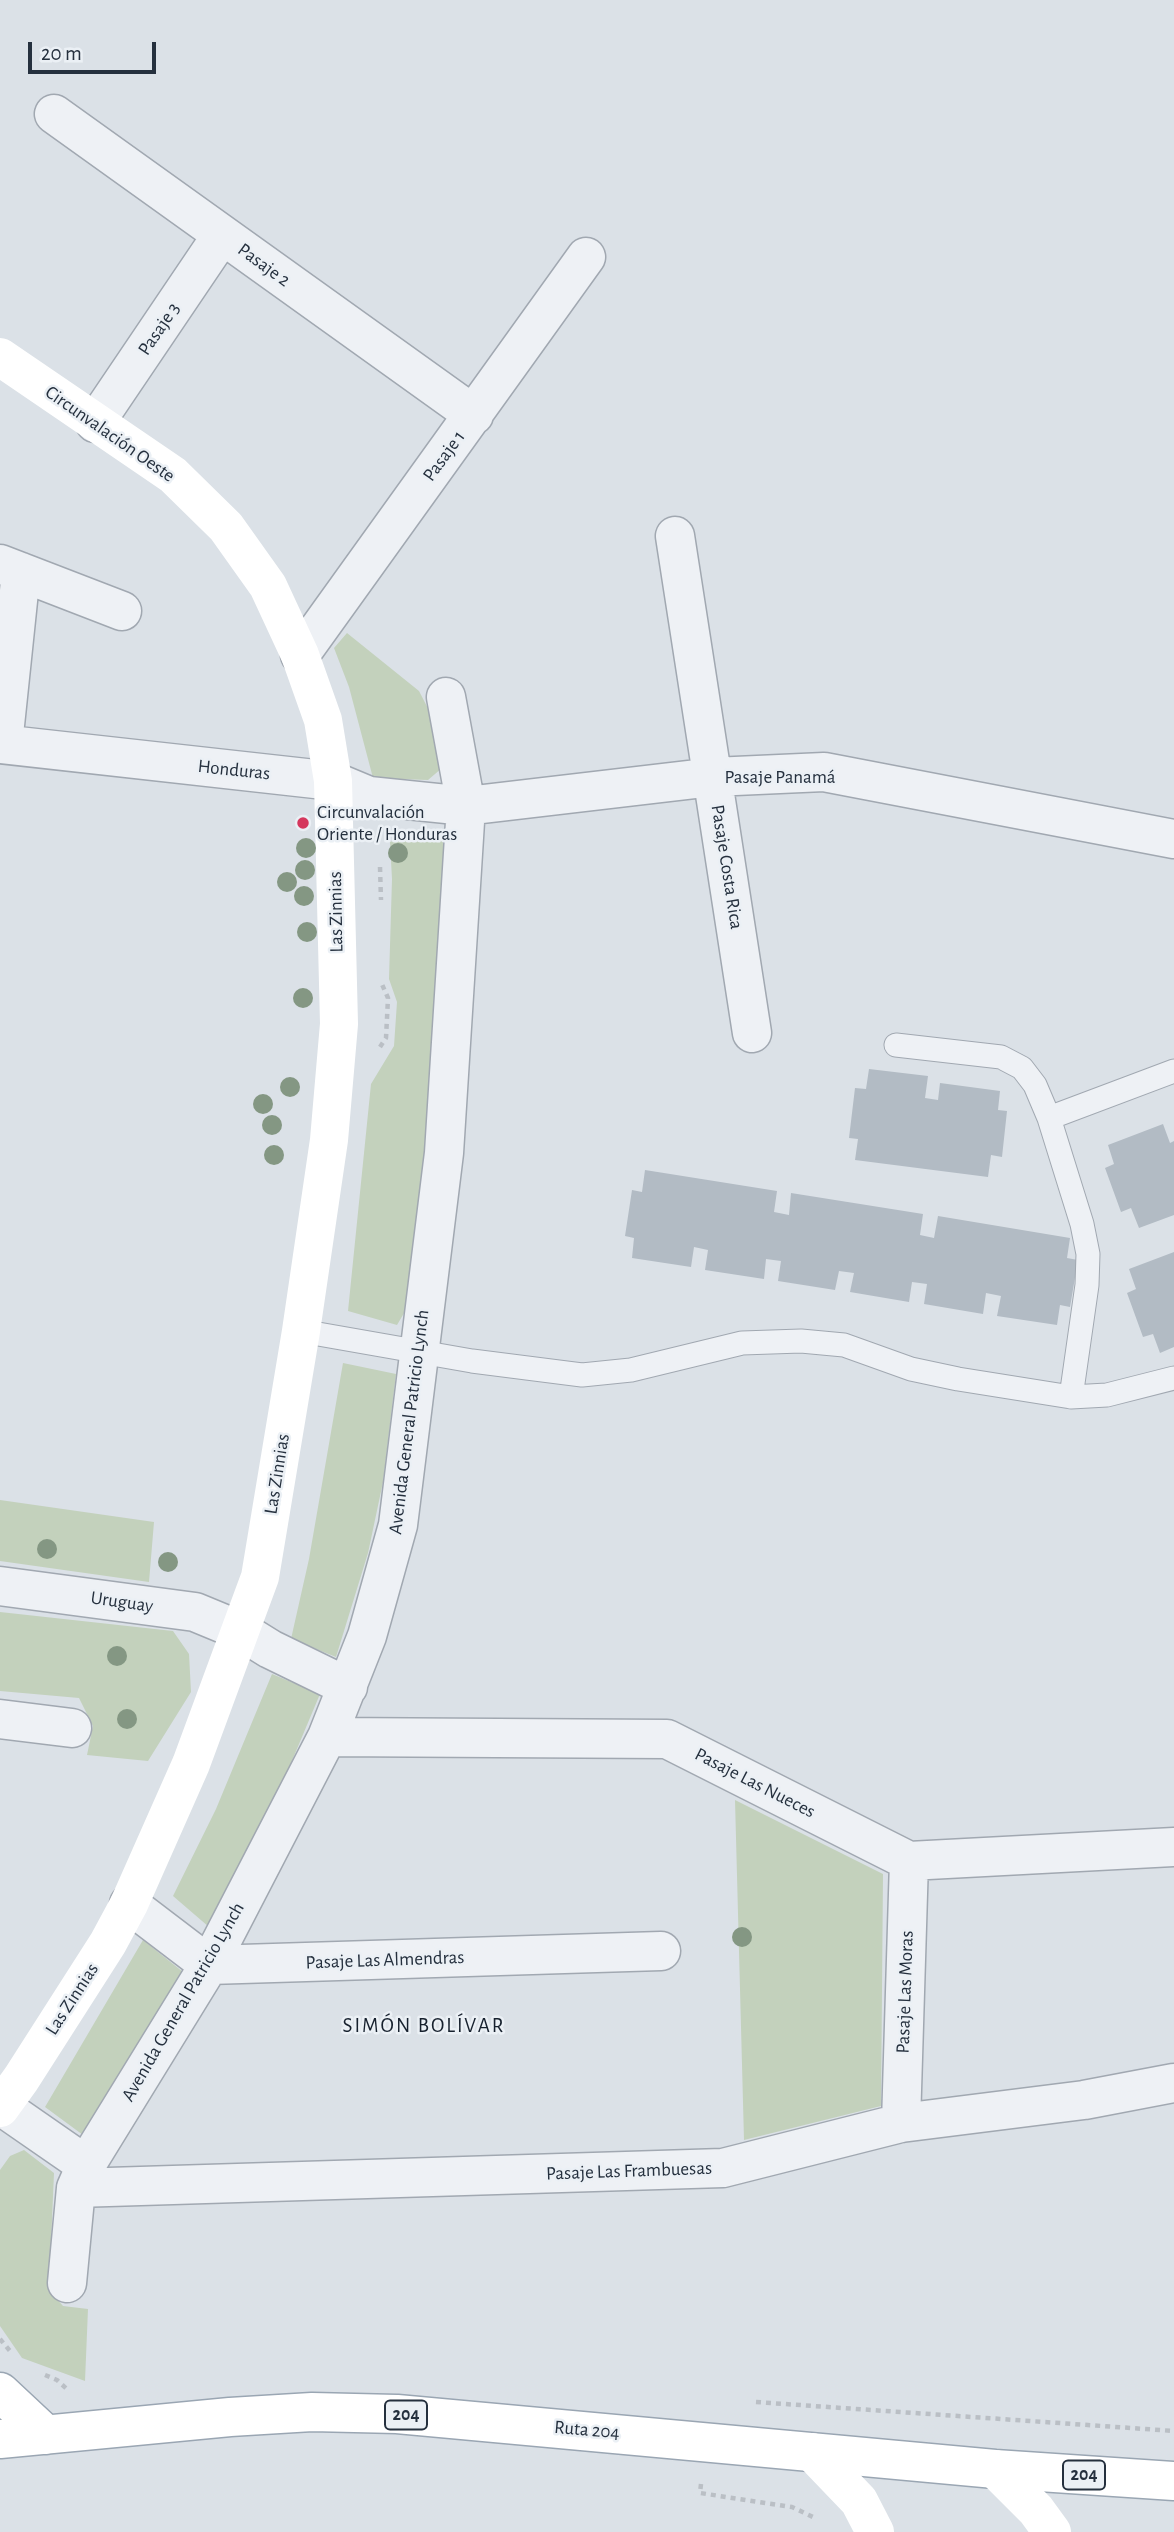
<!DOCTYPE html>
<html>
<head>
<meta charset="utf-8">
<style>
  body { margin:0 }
  #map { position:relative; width:1174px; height:2532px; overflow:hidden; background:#dbe1e7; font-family:"Alegreya Sans",sans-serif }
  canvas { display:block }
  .scale { position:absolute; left:28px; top:42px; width:128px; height:32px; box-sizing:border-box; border:4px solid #25303e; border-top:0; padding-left:9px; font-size:21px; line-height:24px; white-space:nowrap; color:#25303e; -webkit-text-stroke:5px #ebf0f5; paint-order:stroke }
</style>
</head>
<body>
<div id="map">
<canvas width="1174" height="2532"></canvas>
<div class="scale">20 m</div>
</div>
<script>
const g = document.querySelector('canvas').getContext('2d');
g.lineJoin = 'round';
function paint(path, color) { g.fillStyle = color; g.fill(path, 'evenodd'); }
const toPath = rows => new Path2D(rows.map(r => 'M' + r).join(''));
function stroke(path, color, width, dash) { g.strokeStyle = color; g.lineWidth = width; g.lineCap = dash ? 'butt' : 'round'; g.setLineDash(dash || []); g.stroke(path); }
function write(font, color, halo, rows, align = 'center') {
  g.font = font + ' "Alegreya Sans",sans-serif'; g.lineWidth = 5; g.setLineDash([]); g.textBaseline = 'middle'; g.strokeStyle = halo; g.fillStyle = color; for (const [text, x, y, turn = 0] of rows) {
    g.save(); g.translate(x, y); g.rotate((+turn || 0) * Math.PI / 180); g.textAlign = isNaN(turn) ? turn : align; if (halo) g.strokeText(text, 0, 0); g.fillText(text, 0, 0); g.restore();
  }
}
paint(toPath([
  [347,633,419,691,435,722,442,768,428,780,373,778,349,687,334,648],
  [410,835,441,839,453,860,410,1303,397,1325,348,1311,371,1084,394,1046,397,1002,389,979,392,879,390,842],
  [343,1363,396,1374,383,1482,368,1553,336,1657,291,1639,309,1559],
  [0,1500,154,1522,149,1582,0,1561],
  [0,1612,173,1631,189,1654,191,1692,148,1761,87,1755,93,1726,79,1698,0,1691],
  [272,1674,320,1694,286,1775,209,1927,173,1896,216,1809],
  [735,1800,883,1874,881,2106,744,2140],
  [143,1940,183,1972,83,2135,45,2107],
  [24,2150,54,2173,49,2290,63,2306,88,2309,85,2381,22,2358,0,2326,0,2170,10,2156]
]), '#c3d1bc');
paint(toPath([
  [869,1069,928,1076,925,1098,938,1100,940,1083,1000,1091,998,1110,1007,1111,1002,1157,991,1155,988,1177,855,1160,858,1139,849,1138,855,1088,866,1089],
  [1163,1124,1170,1143,1174,1141,1174,1215,1139,1228,1131,1208,1121,1212,1105,1168,1114,1164,1108,1145],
  [645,1170,777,1191,774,1212,789,1215,791,1193,923,1214,920,1235,934,1238,938,1216,1070,1238,1067,1258,1078,1260,1070,1307,1060,1305,1057,1325,997,1316,1001,1296,986,1293,983,1314,924,1304,927,1284,912,1282,909,1302,850,1292,854,1273,839,1271,835,1290,778,1281,781,1261,766,1259,764,1279,705,1270,708,1250,694,1247,691,1267,632,1258,634,1238,625,1236,632,1190,642,1192],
  [1174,1252,1174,1347,1160,1353,1153,1334,1143,1337,1127,1293,1136,1289,1129,1269]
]), '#b2bbc4');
const lane = toPath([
  [896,1045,1001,1057,1022,1068,1035,1085,1049,1118,1082,1224,1088,1254,1087,1285,1071,1397],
  [1049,1118,1174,1071],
  [301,1331,472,1361,582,1375,631,1370,742,1343,801,1341,844,1345,911,1369,958,1379,1071,1397,1107,1395,1174,1378]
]);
const street = toPath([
  [54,114,474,415],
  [95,423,222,235],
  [675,536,752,1033],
  [0,564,122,611],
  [300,655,586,257],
  [0,744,333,781,369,796,466,806,713,777,824,772,1174,839],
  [3,744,21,572],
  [0,1586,195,1612,241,1631,270,1649,348,1687],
  [0,1719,72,1728],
  [327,1737,667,1739,909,1861,1174,1847],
  [129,1904,209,1965,661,1951],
  [1,2106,86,2165],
  [901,2123,909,1861],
  [76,2188,723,2168,901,2123,1084,2100,1174,2083],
  [67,2283,76,2188,86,2165,209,1965,327,1737,367,1636,398,1525,444,1153,466,806,446,697]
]);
const primary = toPath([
  [0,2392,46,2435],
  [0,2439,230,2417,312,2412,397,2414,995,2469,1174,2481]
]);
stroke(lane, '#a1a8b1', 25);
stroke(street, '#a1a8b1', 41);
stroke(primary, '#9aa6b3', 41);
stroke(toPath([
  [380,867,381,900],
  [380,1047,386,1038,388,998,381,982],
  [0,2339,10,2351],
  [45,2375,57,2380,69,2391],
  [756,2402,1174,2431],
  [701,2484,700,2493,792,2507,815,2518]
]), '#babfc5', 4.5, [5, 5]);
stroke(lane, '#eef1f5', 23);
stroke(street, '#eef1f5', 38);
stroke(toPath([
  [0,357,173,475,226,527,268,586,300,655,323,720,333,781,339,1024,329,1140,301,1331,260,1577,191,1764,129,1904,108,1943,21,2079,0,2108],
  [812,2452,859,2501,875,2532],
  [995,2469,1036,2510,1052,2532]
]), '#fff', 38);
stroke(primary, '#fff', 38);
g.fillStyle = '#849783';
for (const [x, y] of [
  [306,848],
  [398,853],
  [305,870],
  [287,882],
  [304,896],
  [307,932],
  [303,998],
  [290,1087],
  [263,1104],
  [272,1125],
  [274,1155],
  [47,1549],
  [168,1562],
  [117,1656],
  [127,1719],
  [742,1937]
]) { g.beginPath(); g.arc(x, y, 10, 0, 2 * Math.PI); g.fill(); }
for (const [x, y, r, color] of [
  [303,823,7,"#d5375d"]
]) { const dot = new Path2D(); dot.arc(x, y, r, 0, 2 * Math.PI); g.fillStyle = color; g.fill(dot); stroke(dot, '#ebf0f5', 2.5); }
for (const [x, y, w] of [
  [406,2415,42],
  [1084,2475,42]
]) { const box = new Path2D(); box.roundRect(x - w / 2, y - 14.5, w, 29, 5); g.fillStyle = '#ebf0f5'; g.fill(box); stroke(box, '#25303e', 2); }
write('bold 18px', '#25303e', null, [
  ["204",406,2415],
  ["204",1084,2475]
]);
write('19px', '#25303e', '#ebf0f5', [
  ["Pasaje 2",264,265,36],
  ["Pasaje 3",159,329,-56],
  ["Circunvalación Oeste",110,434,35],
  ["Pasaje 1",444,456,-54],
  ["Honduras",234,770,6],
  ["Pasaje Panamá",780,777],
  ["Pasaje Costa Rica",727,867,81],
  ["Las Zinnias",336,912,-91],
  ["Avenida General Patricio Lynch",409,1422,-83],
  ["Las Zinnias",277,1474,-81],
  ["Uruguay",122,1602,8],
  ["Pasaje Las Nueces",755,1783,27],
  ["Pasaje Las Almendras",385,1960,-2],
  ["Pasaje Las Moras",905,1992,-88],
  ["Las Zinnias",72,1999,-57],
  ["Avenida General Patricio Lynch",183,2002,-60],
  ["Pasaje Las Frambuesas",629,2171,-2],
  ["Ruta 204",587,2430,5]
]);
write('19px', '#25303e', '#ebf0f5', [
  ["Circunvalación",317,812],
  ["Oriente / Honduras",317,834]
], 'left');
g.letterSpacing = '2px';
write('21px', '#17212e', '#ebf0f5', [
  ["SIMÓN BOLÍVAR",424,2026]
]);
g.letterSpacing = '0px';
</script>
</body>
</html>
